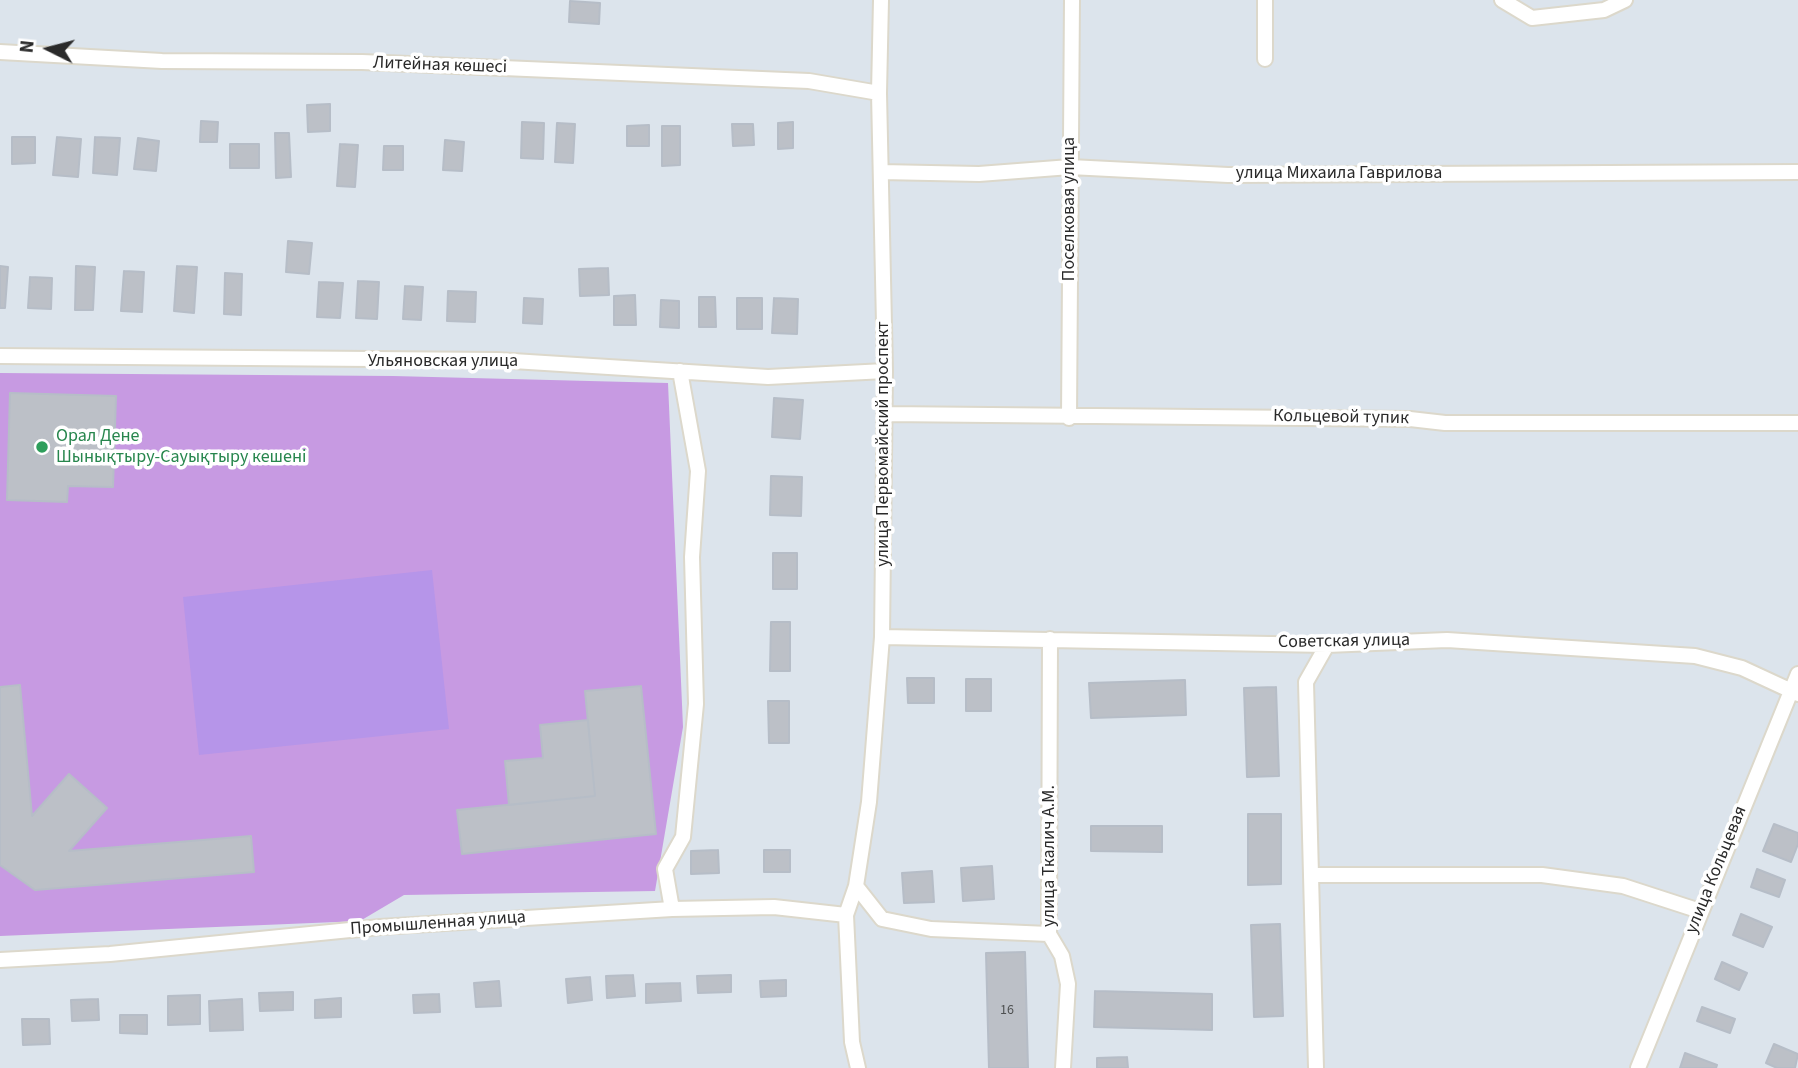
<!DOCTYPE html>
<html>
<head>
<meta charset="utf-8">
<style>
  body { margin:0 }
  #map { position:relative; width:1798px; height:1068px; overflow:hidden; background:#dce4ec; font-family:"Source Sans 3",sans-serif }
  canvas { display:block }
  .north { position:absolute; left:14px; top:14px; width:70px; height:70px; -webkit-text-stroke:5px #fff; paint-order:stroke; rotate:276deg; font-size:19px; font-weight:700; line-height:28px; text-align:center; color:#2a2a2a }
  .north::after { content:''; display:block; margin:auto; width:24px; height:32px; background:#2a2a2a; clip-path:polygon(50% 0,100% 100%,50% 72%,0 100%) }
</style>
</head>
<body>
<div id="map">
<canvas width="1798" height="1068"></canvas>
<div class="north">N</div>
</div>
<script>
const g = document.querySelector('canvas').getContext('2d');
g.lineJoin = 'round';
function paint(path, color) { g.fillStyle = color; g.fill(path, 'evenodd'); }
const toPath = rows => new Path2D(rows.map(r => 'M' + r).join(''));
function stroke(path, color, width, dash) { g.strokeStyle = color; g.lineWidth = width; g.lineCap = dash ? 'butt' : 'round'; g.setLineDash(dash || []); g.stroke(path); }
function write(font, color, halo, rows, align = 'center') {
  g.font = font + ' "Source Sans 3",sans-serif'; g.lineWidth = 7; g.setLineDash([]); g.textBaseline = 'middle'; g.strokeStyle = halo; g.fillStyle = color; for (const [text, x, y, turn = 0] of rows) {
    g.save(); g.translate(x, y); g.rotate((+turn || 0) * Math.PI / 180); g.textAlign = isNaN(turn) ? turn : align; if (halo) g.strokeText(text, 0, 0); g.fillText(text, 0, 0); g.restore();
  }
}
paint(toPath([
  [0,373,393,376,668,383,683,727,655,891,404,895,360,921,0,936]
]), '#c79ae2');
paint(toPath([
  [432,570,449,729,199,755,183,597]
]), '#b695e9');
const building = toPath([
  [570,1,600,3,599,24,569,22,570,1],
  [330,104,330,131,308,132,307,105,330,104],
  [201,121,218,122,217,142,200,142,201,121],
  [522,122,544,123,543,159,521,158,522,122],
  [793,122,793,148,778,149,778,123,793,122],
  [557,123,575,124,573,163,555,162,557,123],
  [732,124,753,124,754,145,733,146,732,124],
  [649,125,649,146,627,146,627,126,649,125],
  [662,126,680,126,680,165,662,166,662,126],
  [275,133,289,133,291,177,276,178,275,133],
  [12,137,35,137,35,163,12,164,12,137],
  [57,137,81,139,78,177,53,175,57,137],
  [95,137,120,138,117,175,93,173,95,137],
  [138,138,159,141,156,171,134,169,138,138],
  [445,140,464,142,462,171,443,170,445,140],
  [230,144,259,144,259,168,230,168,230,144],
  [340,144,358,145,355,187,337,186,340,144],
  [384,146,403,146,403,170,383,170,384,146],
  [288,241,312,243,309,274,286,272,288,241],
  [0,266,8,267,5,308,0,308,0,266],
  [76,266,95,267,93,310,75,310,76,266],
  [177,266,197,267,194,313,174,311,177,266],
  [608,268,609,295,580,296,579,269,608,268],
  [124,271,144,272,142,312,121,311,124,271],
  [225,273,242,274,241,315,224,314,225,273],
  [30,277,52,278,51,309,28,308,30,277],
  [358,281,379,282,377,319,356,318,358,281],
  [319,282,343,283,340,318,317,317,319,282],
  [405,286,423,287,421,320,403,319,405,286],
  [448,291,476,292,475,322,447,321,448,291],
  [635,295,636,325,614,325,614,296,635,295],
  [699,297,715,297,716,327,699,327,699,297],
  [524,298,543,299,542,324,523,323,524,298],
  [737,298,762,298,762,329,737,329,737,298],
  [774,298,798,299,797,334,772,333,774,298],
  [661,300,679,301,679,328,660,327,661,300],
  [10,393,116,396,113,487,68,486,67,502,7,500,10,393],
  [774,398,803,400,800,439,772,437,774,398],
  [771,476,802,477,801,516,770,515,771,476],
  [773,553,797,553,797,589,773,589,773,553],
  [771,622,790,622,790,671,770,671,771,622],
  [907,678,934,678,934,703,908,703,907,678],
  [966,679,991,679,991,711,966,711,966,679],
  [1185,680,1186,715,1091,718,1089,683,1185,680],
  [20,685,32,816,69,774,107,808,69,851,251,836,254,872,35,890,0,865,0,687,20,685],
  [641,686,656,834,462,854,457,810,595,796,585,691,641,686],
  [1276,687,1279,776,1247,777,1244,688,1276,687],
  [768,701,789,701,789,743,769,743,768,701],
  [588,720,595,796,509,805,505,761,543,758,540,725,588,720],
  [1248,814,1281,814,1281,884,1248,885,1248,814],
  [1774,824,1798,833,1798,844,1791,862,1763,851,1774,824],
  [1091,826,1162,826,1162,852,1091,851,1091,826],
  [718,850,719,873,691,874,691,851,718,850],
  [764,850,790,850,790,872,764,872,764,850],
  [992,866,994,899,963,901,961,868,992,866],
  [1757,869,1785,880,1779,897,1751,887,1757,869],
  [932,871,934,902,904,903,902,873,932,871],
  [1741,914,1772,927,1763,947,1733,935,1741,914],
  [1280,924,1283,1016,1254,1017,1251,925,1280,924],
  [1025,952,1028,1068,989,1068,986,953,1025,952],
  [1722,962,1747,973,1739,990,1715,979,1722,962],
  [633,975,635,996,607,998,606,976,633,975],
  [731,975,731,992,698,993,697,976,731,975],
  [590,977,592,1000,568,1003,566,979,590,977],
  [786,980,786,996,761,997,760,981,786,980],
  [499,981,501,1006,476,1007,474,983,499,981],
  [680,983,681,1001,646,1003,646,984,680,983],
  [1095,991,1212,994,1212,1030,1094,1027,1095,991],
  [293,992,293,1010,260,1011,259,993,293,992],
  [439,994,440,1012,414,1013,413,995,439,994],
  [200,995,200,1024,168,1025,168,996,200,995],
  [341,998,341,1017,315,1018,315,1000,341,998],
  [98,999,99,1020,72,1021,71,1000,98,999],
  [242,999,243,1030,210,1031,209,1001,242,999],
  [1702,1007,1735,1019,1730,1033,1697,1021,1702,1007],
  [120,1015,147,1015,147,1034,120,1033,120,1015],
  [22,1019,49,1019,50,1044,23,1045,22,1019],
  [1774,1044,1798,1054,1795,1068,1777,1068,1766,1063,1774,1044],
  [1685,1053,1717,1065,1716,1068,1680,1068,1685,1053],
  [1127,1057,1128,1068,1097,1068,1097,1058,1127,1057]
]);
paint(building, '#bcc0c7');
stroke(building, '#b6bdc7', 2);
const minor = toPath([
  [1265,0,1265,59],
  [1502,0,1532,18,1604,10,1625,0],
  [0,52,162,61,362,62,809,81,879,93],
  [881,172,979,174,1070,167,1228,175,1798,172],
  [0,356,497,360,768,377,885,371],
  [885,414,1410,419,1445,423,1798,423],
  [1069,418,1072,0],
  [882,637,1327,645,1447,640,1695,656,1742,668,1798,694],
  [1050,639,1049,934,1062,956,1068,984,1063,1068],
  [1312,875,1542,875,1623,886,1700,911],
  [856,886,882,919,931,929,1049,934],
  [672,909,665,869,683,837,696,704,692,557,698,471,680,371],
  [846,915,852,1042,858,1068],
  [0,960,110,954,380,927,672,909,774,907,846,915,856,886,869,802,882,637,885,371,879,93,881,0],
  [1316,1068,1306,682,1327,645],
  [1638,1068,1798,674]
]);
stroke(minor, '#dcd8cb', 18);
stroke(minor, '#fff', 14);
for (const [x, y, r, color] of [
  [42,447,7,"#2e9e5b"]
]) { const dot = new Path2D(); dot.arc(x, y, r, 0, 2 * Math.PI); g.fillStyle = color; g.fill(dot); stroke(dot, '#fff', 2.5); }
write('14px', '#4e5051', null, [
  ["16",1007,1011]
]);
write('18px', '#2a2a2a', '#fff', [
  ["Литейная көшесі",440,66,2],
  ["улица Михаила Гаврилова",1339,174],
  ["Поселковая улица",1070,209,-90],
  ["Ульяновская улица",443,362],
  ["Кольцевой тупик",1341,418,1],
  ["улица Первомайский проспект",884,444,-90],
  ["Советская улица",1344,642,-1],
  ["улица Ткалич А.М.",1050,856,-90],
  ["улица Кольцевая",1717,870,-68],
  ["Промышленная улица",438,924,-4]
]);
write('18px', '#27864d', '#fff', [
  ["Орал Дене",56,437],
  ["Шынықтыру-Сауықтыру кешені",56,458]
], 'left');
</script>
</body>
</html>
